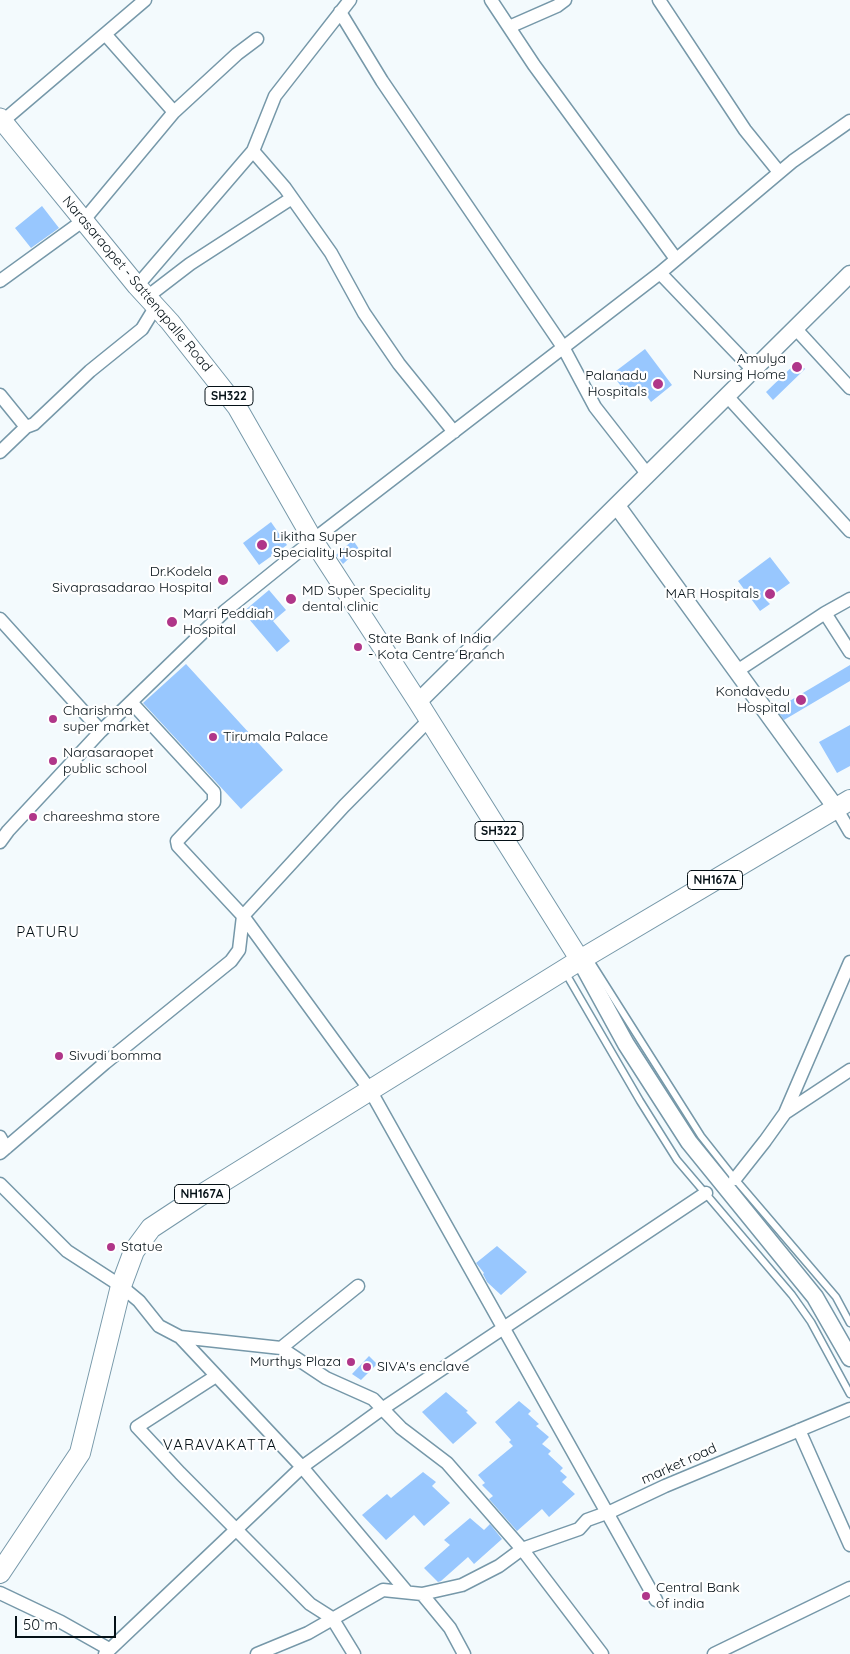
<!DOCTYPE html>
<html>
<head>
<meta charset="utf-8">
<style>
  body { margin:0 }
  #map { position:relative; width:850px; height:1654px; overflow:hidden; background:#f3fafd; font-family:Quicksand,sans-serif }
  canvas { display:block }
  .scale { position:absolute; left:15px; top:1616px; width:101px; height:22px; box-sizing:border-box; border:2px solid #051117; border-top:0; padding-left:6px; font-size:15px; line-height:18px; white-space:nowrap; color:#051117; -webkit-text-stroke:4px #fff; paint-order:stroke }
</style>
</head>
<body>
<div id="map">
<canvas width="850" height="1654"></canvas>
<div class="scale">50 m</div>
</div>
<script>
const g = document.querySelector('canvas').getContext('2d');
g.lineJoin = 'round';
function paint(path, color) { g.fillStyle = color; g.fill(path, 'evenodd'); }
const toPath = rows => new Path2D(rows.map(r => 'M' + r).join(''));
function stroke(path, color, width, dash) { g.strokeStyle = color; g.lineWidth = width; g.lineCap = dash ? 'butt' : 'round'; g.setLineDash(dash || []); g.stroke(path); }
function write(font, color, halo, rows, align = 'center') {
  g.font = font + ' Quicksand,sans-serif'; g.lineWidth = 4.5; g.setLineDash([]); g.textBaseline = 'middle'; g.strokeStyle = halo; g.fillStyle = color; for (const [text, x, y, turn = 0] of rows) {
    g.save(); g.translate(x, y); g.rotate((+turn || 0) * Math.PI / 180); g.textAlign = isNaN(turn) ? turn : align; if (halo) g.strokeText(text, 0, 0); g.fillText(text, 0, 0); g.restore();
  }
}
paint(toPath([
  [42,206,59,228,31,248,15,228],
  [645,349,672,385,651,402,638,384,626,393,612,374],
  [798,361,805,369,773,400,766,392],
  [271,522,287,545,259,565,243,543],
  [353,540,359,549,343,564,336,555],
  [770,557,790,583,766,600,770,604,760,611,738,581],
  [269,590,286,610,273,621,290,641,277,652,243,612],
  [186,664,283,770,241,809,143,703],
  [850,665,850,681,784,720,776,709],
  [850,725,850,766,837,773,819,742],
  [497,1246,527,1272,501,1295,487,1282,483,1274,484,1273,476,1263],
  [369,1356,377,1364,361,1380,352,1374],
  [446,1392,468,1411,466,1412,477,1423,453,1444,422,1412],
  [519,1401,531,1411,528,1414,539,1424,536,1426,549,1437,542,1444,551,1451,548,1454,563,1468,560,1471,567,1477,562,1482,575,1494,549,1517,542,1509,517,1531,489,1499,493,1496,482,1485,485,1483,478,1475,513,1446,509,1442,511,1440,495,1422],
  [423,1472,436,1482,432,1486,450,1503,424,1526,414,1515,386,1540,362,1515,387,1494,391,1498],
  [470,1518,484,1530,490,1524,502,1539,474,1564,468,1557,441,1581,438,1582,424,1568,450,1545,444,1540]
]), '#98c7fe');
const service = toPath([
  [589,959,701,1136,735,1179,836,1297,850,1323],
  [565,972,640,1101,677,1160,792,1295,811,1322,850,1394]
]);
const minor = toPath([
  [491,0,534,65,676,259],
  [659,0,745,130,779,172],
  [340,12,382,81,563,347,595,407,648,475],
  [509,27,557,6,565,0],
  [105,34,174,112],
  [3,121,145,0],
  [253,151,285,188,331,253,364,313,399,364,454,432],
  [660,273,753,370],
  [0,281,84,220,174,112,237,54,257,39],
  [137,286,253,151,275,96,350,0],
  [147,297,190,264,292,198],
  [795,328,850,388],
  [0,395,26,427],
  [727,396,850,531],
  [0,452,26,427,34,424,90,371,142,329,156,306],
  [825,613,850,652],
  [0,619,101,731],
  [737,671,825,613,850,599],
  [429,720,344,806,243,916,370,1090,656,1600],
  [836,808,850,832],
  [0,842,8,831,101,731,225,611,313,540,660,273,793,161,850,121],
  [785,1113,850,962],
  [0,1137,6,1148],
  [0,1153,105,1063,231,961,239,950,243,916,178,846,177,841,214,802,214,792,131,702],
  [735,1179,765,1141,785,1113,850,1070],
  [0,1184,67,1251,121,1286,139,1301,159,1326,180,1337,281,1348,326,1378,373,1399,401,1428,447,1463,522,1549,499,1566,462,1585,422,1594],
  [180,1337,302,1467,407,1592],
  [281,1348,358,1286],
  [216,1376,137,1427,180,1473,310,1604,332,1618,354,1654],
  [799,1430,850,1545],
  [0,1593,61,1622,109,1649],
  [105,1654,302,1467,382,1409,706,1193],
  [257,1654,308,1633,383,1590,422,1594,450,1628,464,1654],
  [602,1654,522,1549,579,1529,587,1520,612,1511,665,1486,850,1409],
  [714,1654,850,1588]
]);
const secondary = toPath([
  [617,506,836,808],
  [418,702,850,274],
  [580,960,626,1044,689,1142,815,1297,850,1358]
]);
const primary = toPath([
  [0,118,137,286,170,322,237,407,313,540,418,702,580,960]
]);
const trunk = toPath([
  [0,1573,80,1453,121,1286,134,1251,151,1228,198,1197,580,960,850,800]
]);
stroke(service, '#7698a9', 9);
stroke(minor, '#7698a9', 15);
stroke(secondary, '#7698a9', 19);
stroke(primary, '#7698a9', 21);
stroke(trunk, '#7698a9', 22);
stroke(service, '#fff', 6);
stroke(minor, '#fff', 12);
stroke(secondary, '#fff', 16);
stroke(primary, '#fff', 19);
stroke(trunk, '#fff', 20);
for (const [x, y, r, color] of [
  [797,367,6,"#b03689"],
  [658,384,6,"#b03689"],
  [262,545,6,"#b03689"],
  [223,580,6,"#b03689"],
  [770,594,6,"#b03689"],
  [291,599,6,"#b03689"],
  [172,622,6,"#b03689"],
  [358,647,5,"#b03689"],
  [801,700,6,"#b03689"],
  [53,719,5,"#b03689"],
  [213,737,5,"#b03689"],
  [53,761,5,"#b03689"],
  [33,817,5,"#b03689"],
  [59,1056,5,"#b03689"],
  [111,1247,5,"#b03689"],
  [351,1362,5,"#b03689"],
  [367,1367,5,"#b03689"],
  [646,1596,5,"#b03689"]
]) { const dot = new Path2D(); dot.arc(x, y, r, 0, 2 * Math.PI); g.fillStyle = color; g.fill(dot); stroke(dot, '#fff', 2); }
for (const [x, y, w] of [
  [229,396,48],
  [499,831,48],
  [715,880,55],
  [202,1194,55]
]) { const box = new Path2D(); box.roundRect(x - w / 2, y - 9.5, w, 19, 4); g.fillStyle = '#fff'; g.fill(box); stroke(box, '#051117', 1); }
write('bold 12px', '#051117', null, [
  ["SH322",229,396],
  ["SH322",499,831],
  ["NH167A",715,880],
  ["NH167A",202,1194]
]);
write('14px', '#051117', '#fff', [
  ["Narasaraopet - Sattenapalle Road",137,284,50],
  ["market road",679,1464,-24]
]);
write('14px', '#051117', '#fff', [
  ["Amulya",786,359,"right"],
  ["Nursing Home",786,375,"right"],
  ["Palanadu",647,376,"right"],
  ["Hospitals",647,392,"right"],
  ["Likitha Super",273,537],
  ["Speciality Hospital",273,553],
  ["Dr.Kodela",212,572,"right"],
  ["Sivaprasadarao Hospital",212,588,"right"],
  ["MD Super Speciality",302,591],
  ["dental clinic",302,607],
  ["MAR Hospitals",759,594,"right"],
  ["Marri Peddiah",183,614],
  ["Hospital",183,630],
  ["State Bank of India",368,639],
  ["- Kota Centre Branch",368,655],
  ["Kondavedu",790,692,"right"],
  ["Hospital",790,708,"right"],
  ["Charishma",63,711],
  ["super market",63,727],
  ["Tirumala Palace",223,737],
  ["Narasaraopet",63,753],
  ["public school",63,769],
  ["chareeshma store",43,817],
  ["Sivudi bomma",69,1056],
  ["Statue",121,1247],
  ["Murthys Plaza",341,1362,"right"],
  ["SIVA's enclave",377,1367],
  ["Central Bank",656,1588],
  ["of india",656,1604]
], 'left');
g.letterSpacing = '1px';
write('15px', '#051117', '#fff', [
  ["PATURU",48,932],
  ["VARAVAKATTA",220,1445]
]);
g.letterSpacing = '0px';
</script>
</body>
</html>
